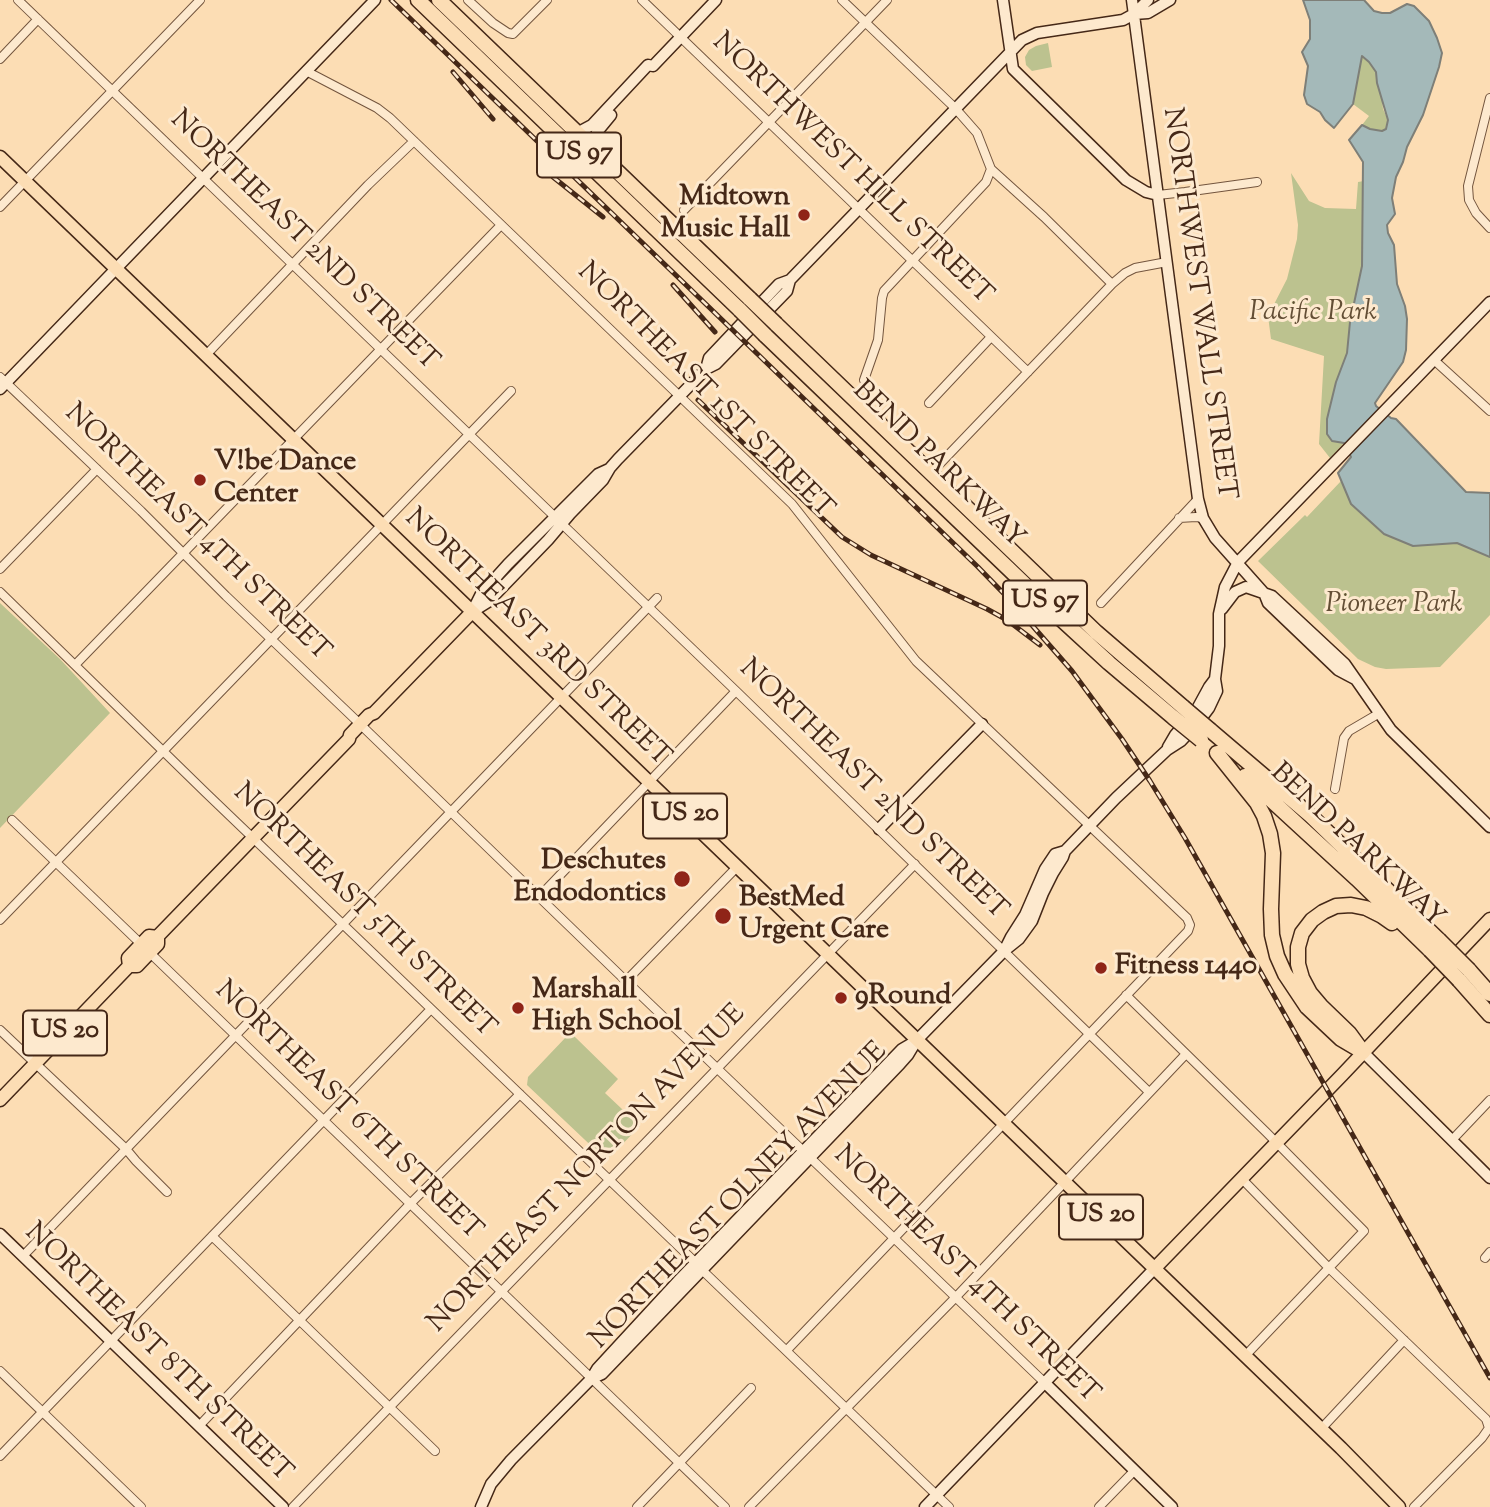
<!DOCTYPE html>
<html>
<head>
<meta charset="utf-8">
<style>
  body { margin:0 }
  canvas { display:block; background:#fcddb4 }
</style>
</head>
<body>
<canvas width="1490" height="1507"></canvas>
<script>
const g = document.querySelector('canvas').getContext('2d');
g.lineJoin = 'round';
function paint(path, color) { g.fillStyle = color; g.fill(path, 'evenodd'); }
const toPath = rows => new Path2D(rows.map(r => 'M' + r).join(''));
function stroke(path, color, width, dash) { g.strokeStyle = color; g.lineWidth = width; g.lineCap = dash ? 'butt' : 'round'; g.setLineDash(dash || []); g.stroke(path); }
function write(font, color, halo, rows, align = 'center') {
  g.font = font + ' "Sorts Mill Goudy",serif'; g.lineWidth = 6; g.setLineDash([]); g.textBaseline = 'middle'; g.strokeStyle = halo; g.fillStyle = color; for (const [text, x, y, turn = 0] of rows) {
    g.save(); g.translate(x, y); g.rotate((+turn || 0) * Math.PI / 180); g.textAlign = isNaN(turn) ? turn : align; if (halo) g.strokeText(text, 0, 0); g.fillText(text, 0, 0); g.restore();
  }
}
paint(toPath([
  [1048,43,1052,67,1032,71,1026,65,1025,57,1029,50,1036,46],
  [1362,55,1369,62,1376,72,1377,83,1381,93,1383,109,1388,120,1386,129,1382,131,1370,129,1362,125,1369,116,1353,104],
  [1291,173,1309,201,1325,208,1356,209,1358,182,1364,181,1362,266,1350,322,1347,353,1336,382,1327,419,1332,441,1344,443,1330,458,1319,444,1324,356,1271,339,1268,316,1287,279,1297,239,1298,225],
  [1341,481,1351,504,1384,534,1413,546,1457,543,1490,557,1490,615,1440,667,1386,669,1375,667,1358,659,1258,561,1305,515,1307,517],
  [0,603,60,659,110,713,0,828],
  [567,1036,574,1036,618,1079,605,1093,640,1126,611,1156,603,1157,527,1085,528,1077]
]), '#bcc28f');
const water = toPath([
  [1303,0,1364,0,1374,11,1382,13,1390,13,1407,4,1414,6,1429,21,1437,38,1442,53,1439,67,1423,115,1407,147,1403,162,1396,177,1392,198,1395,214,1387,225,1388,233,1394,245,1397,284,1405,306,1407,319,1406,350,1403,362,1375,403,1376,406,1391,418,1396,419,1466,492,1490,493,1490,557,1457,543,1413,546,1384,534,1351,504,1338,473,1351,457,1344,443,1332,441,1327,434,1327,419,1336,382,1347,353,1350,322,1362,266,1363,162,1349,140,1362,125,1370,129,1382,131,1386,129,1388,120,1377,83,1376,72,1369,62,1362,56,1353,104,1334,128,1325,120,1320,112,1307,104,1304,95,1308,66,1302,52,1310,39,1310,20,1303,0]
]);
paint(water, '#a4b9b9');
stroke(water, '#7e7f78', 2);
const street = toPath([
  [18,0,555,517],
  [468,0,493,23,508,33,513,34,547,0],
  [642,0,1028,372],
  [842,0,955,108,977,133,991,169,1044,217,1112,284],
  [0,59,38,19],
  [306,71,377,108,390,118,792,504,916,661,1187,918,1190,925,1188,931,787,1350],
  [1490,98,1468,186,1469,200,1476,213,1490,228],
  [1158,195,1185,192,1257,182],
  [0,207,200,0],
  [684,210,887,0],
  [206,355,368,185,414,141],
  [1434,360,1490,411],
  [0,377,141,511,226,596,360,724],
  [864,380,878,340,882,298,884,291,986,182,991,169],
  [929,403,991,337],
  [931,473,1112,284,1125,273,1135,268,1167,262],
  [1179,518,1196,517,1203,518],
  [562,524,736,691,1149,1092],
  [0,569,97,469],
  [0,592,206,793,696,1263],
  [1101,603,1198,499],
  [75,665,501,225],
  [364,728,626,981,1044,1382],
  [1335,789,1344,738,1349,731,1378,714],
  [12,820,141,944],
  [539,897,736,691],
  [0,920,511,391],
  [150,953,725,1507],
  [626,981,737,867],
  [1126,995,1266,1132,1364,1231,1245,1356],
  [0,1030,126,1149,136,1161,167,1192],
  [1452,1140,1490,1100],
  [1242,1179,1329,1268,1486,1419,1489,1428,1482,1438,1414,1507],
  [212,1236,435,1451],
  [23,1256,657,598],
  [1485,1258,1490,1252],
  [702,1270,949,1507],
  [0,1371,141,1507],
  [199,1426,410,1204,520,1094],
  [1321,1429,1404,1340],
  [0,1456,431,1009],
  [293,1507,915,864],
  [637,1507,751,1388],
  [749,1507,955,1298,1185,1055],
  [1099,1507,1134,1471]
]);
const secondary = toPath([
  [1003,0,1013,69,1126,180,1146,192,1158,195],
  [1132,0,1198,499,1203,518,1215,538,1264,593,1268,603,1338,670,1355,679],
  [1134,14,1148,0],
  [577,133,592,125,648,65,653,66,716,0],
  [592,147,597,132,611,115],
  [706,369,709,358,779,284,790,280,1022,40,1037,33,1123,20,1134,14,1148,13,1170,0],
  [0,389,375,0],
  [1222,609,1235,592,1246,587,1272,596,1345,664,1391,730,1490,827],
  [472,612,488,602,548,540,570,514,603,480,610,468,618,459,706,369,716,364,787,291,790,280],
  [472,612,481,594,508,564,598,474,609,469],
  [1168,747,1175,735,1197,709,1209,687,1215,679],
  [879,829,982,724],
  [1004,951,1011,937,1025,915,1045,869,1055,854,1065,851,1116,798,1167,750,1181,741,1197,724,1209,708,1217,691,1215,679,1219,646,1219,614,1225,587,1238,562,1490,302],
  [1363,1052,1490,1178],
  [0,1234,283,1507],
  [591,1379,602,1374,900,1064,908,1055,917,1040,1004,951,1019,939,1032,921,1043,893,1053,873,1063,857,1065,851],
  [1044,1382,1172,1507],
  [481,1507,491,1484,511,1460,591,1379,597,1369,680,1279,902,1049,914,1042],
  [925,1507,1154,1269]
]);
const primary = toPath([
  [0,157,1341,1448,1399,1507],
  [129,966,128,958,149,936,158,937],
  [0,1100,129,966,137,966,158,944,158,936,349,739,350,735,369,715,374,713,472,612],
  [1154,1269,1342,1075,1490,919]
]);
const highway = toPath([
  [418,0,740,310],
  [439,0,750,299],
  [776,324,1096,632,1183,707],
  [765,335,1060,618,1109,663,1174,718],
  [1210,730,1311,816,1439,940],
  [1217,753,1257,803,1264,816,1270,834,1273,853,1271,909,1272,935,1277,956,1285,974,1307,1007,1341,1039,1363,1052],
  [1245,776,1357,879,1430,950],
  [1469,970,1490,994],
  [1459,980,1490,1015],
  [1360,1048,1349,1033,1321,1006,1310,993,1302,978,1298,964,1298,947,1302,933,1312,920,1323,912,1336,906,1351,905,1366,908,1382,916,1392,923]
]);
stroke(street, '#73553e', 10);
stroke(secondary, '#452817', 13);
stroke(primary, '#452817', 15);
stroke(highway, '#452817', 17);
stroke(street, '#fde9ce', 8);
stroke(secondary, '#fde9ce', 10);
stroke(primary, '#fcddb4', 12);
stroke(highway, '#fcddb4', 14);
const rail = toPath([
  [391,0,978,567,1010,600,1072,671,1122,739,1150,781,1185,838,1490,1378],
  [453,72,493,119],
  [553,177,603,217],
  [673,285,715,332],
  [698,400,842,537,871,555,987,609,1007,620,1040,645]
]);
stroke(rail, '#452817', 5);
stroke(rail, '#fde9ce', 2.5, [8]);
const highwayBridge = toPath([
  [750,299,776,324],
  [740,310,765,335],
  [1183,707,1210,730],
  [1174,718,1201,740],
  [1439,940,1469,970],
  [1430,950,1459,980]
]);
stroke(highwayBridge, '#452817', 17, []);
stroke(highwayBridge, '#fcddb4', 14);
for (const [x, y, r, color] of [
  [804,215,7,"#8f2418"],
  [200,480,7,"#8f2418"],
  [682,879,9,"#8f2418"],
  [723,916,9,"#8f2418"],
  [1101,968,7,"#8f2418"],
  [841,998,7,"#8f2418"],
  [518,1008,7,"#8f2418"]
]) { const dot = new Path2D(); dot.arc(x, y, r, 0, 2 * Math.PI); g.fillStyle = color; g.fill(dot); stroke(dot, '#fde9ce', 2.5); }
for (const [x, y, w] of [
  [579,155,84],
  [1045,603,84],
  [685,816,84],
  [65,1033,84],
  [1101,1217,84]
]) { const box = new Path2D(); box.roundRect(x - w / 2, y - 22.5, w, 45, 5); g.fillStyle = '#fde9ce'; g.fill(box); stroke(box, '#452817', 2); }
write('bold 26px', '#452817', null, [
  ["US 97",579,155],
  ["US 97",1045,603],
  ["US 20",685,816],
  ["US 20",65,1033],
  ["US 20",1101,1217]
]);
write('28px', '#452817', '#fde9ce', [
  ["NORTHWEST HILL STREET",851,170,44],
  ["NORTHEAST 2ND STREET",303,242,44],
  ["NORTHWEST WALL STREET",1197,304,82],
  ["NORTHEAST 1ST STREET",704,392,45],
  ["BEND PARKWAY",937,466,44],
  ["NORTHEAST 4TH STREET",196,534,44],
  ["NORTHEAST 3RD STREET",536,639,44],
  ["NORTHEAST 2ND STREET",872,791,44],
  ["BEND PARKWAY",1356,847,43],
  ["NORTHEAST 5TH STREET",363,912,44],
  ["NORTHEAST 6TH STREET",347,1112,44],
  ["NORTHEAST NORTON AVENUE",588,1170,-46],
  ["NORTHEAST OLNEY AVENUE",740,1197,-46],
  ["NORTHEAST 4TH STREET",965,1276,44],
  ["NORTHEAST 8TH STREET",157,1354,44]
]);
write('bold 28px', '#452817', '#fde9ce', [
  ["Midtown",790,199,"right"],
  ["Music Hall",790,231,"right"],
  ["V!be Dance",214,464],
  ["Center",214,496],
  ["Deschutes",666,863,"right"],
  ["Endodontics",666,895,"right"],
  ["BestMed",739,900],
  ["Urgent Care",739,932],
  ["Fitness 1440",1115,968],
  ["Marshall",532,992],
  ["High School",532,1024],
  ["9Round",855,998]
], 'left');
write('italic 28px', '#634e35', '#fde9ce', [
  ["Pacific Park",1313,314],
  ["Pioneer Park",1394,606]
]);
</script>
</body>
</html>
